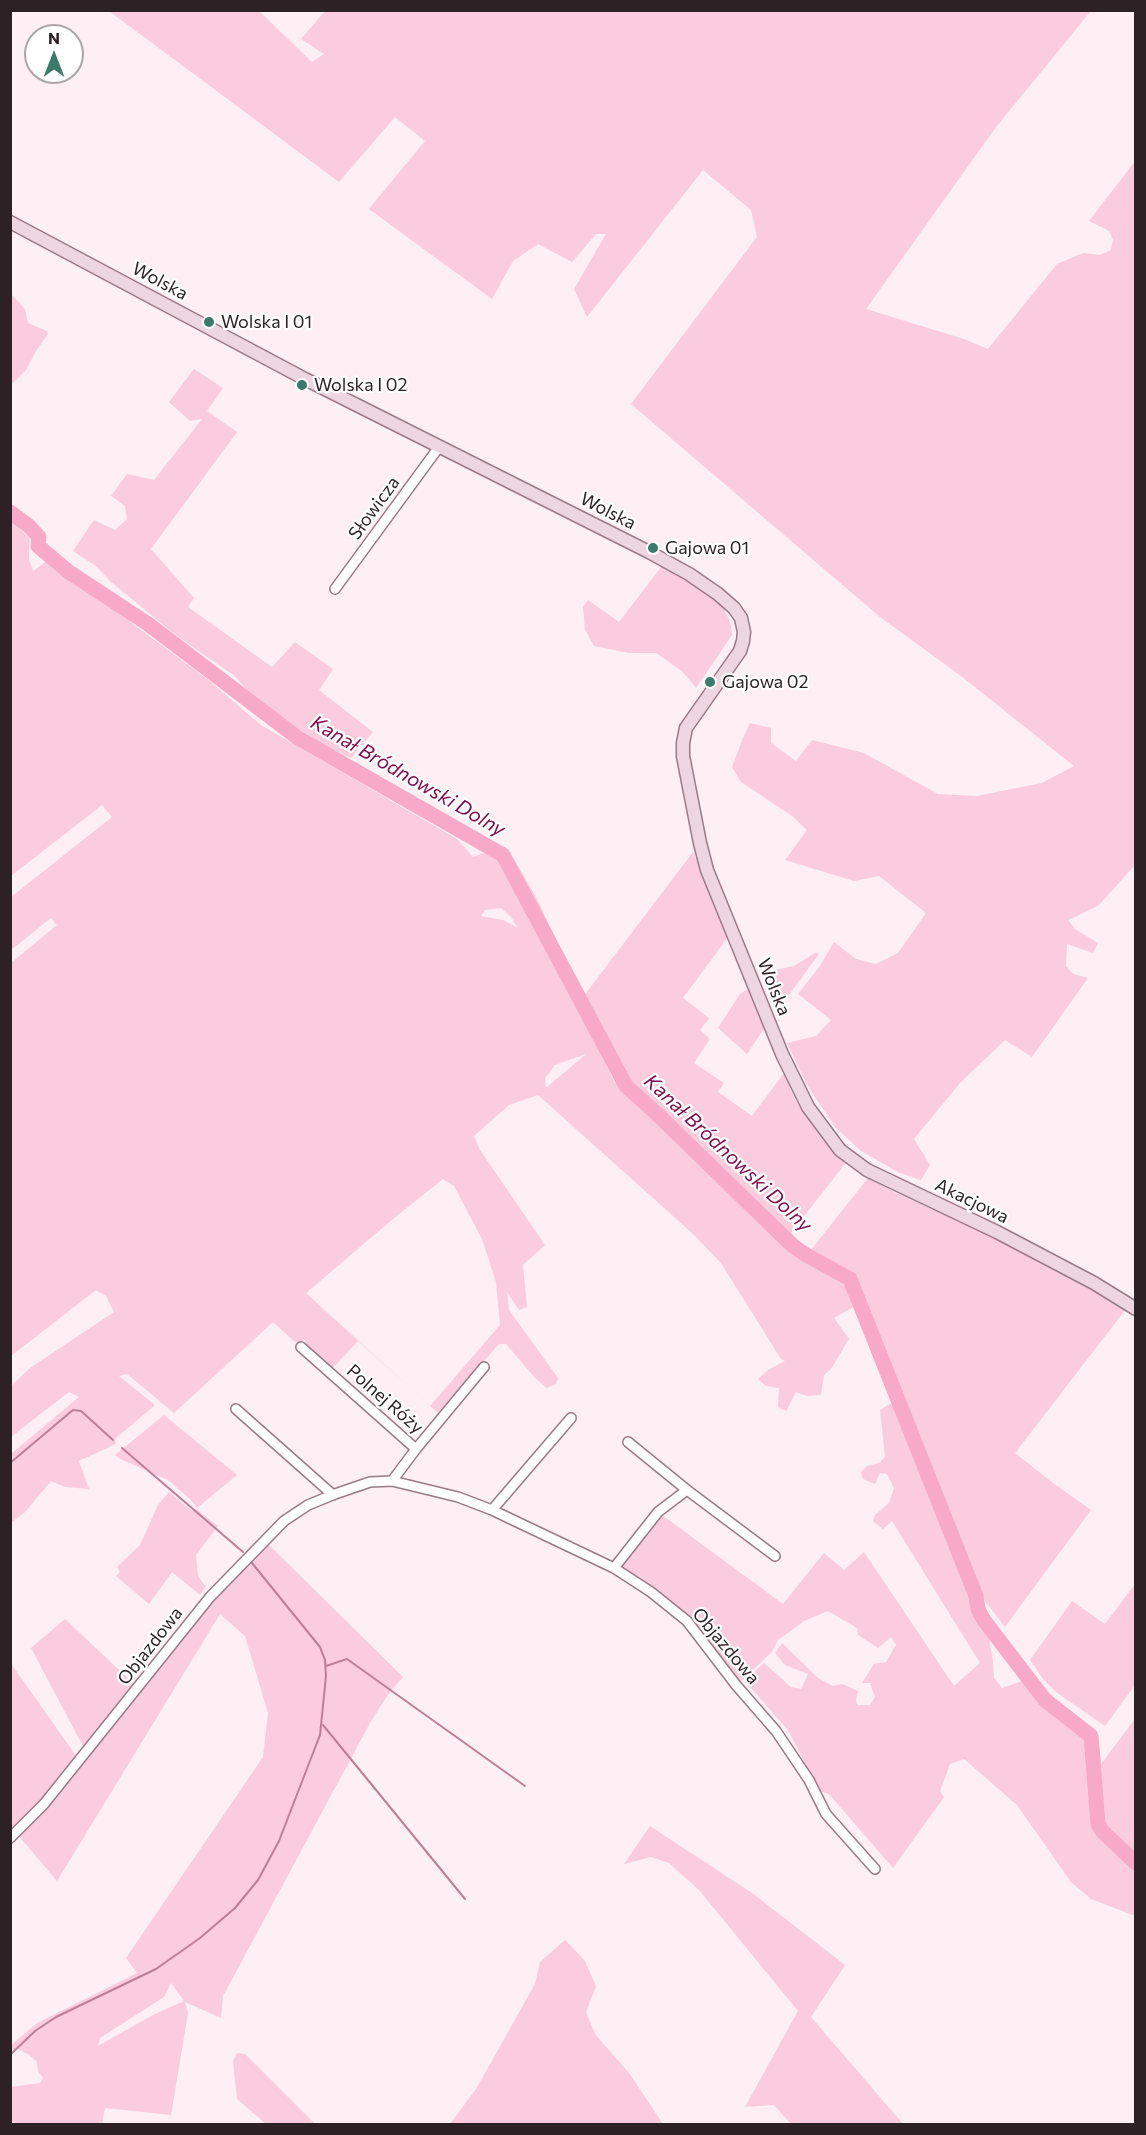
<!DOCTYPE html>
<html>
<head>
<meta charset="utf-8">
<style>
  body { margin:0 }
  #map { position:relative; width:1146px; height:2135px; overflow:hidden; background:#fdeff4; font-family:Commissioner,sans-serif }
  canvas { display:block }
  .frame { position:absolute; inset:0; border:12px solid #2e2126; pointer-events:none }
  .north { position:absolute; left:24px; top:24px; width:60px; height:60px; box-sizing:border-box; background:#fff; border:2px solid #aba6a8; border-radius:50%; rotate:0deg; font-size:16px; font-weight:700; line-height:24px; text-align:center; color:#2e2126 }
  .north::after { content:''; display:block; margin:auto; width:21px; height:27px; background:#3b7b6b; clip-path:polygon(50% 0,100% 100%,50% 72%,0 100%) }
</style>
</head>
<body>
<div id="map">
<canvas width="1146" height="2135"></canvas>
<div class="frame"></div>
<div class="north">N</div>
</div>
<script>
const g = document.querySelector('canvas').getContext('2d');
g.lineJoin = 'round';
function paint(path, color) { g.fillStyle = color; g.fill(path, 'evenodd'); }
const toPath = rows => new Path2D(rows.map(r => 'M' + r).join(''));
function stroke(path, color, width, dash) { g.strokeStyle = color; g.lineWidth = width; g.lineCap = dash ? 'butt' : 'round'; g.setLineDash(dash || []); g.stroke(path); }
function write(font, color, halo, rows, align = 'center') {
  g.font = font + ' Commissioner,sans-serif'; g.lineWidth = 4.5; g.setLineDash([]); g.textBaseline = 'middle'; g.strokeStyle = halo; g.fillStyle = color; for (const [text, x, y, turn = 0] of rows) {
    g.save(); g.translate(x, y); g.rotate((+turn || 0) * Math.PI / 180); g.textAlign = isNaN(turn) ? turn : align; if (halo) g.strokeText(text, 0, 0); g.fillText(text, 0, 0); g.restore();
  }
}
paint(toPath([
  [109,11,259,11,312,62,324,54,301,39,325,11,1091,11,996,127,866,309,964,339,988,349,1057,264,1083,253,1100,255,1111,250,1113,240,1109,231,1089,221,1135,161,1135,865,1098,906,1068,920,1075,929,1098,943,1093,953,1067,944,1066,966,1073,974,1088,978,1032,1057,1005,1040,960,1083,914,1139,930,1165,921,1180,900,1173,861,1151,835,1127,807,1085,787,1043,816,1036,831,1020,798,994,820,966,834,942,856,959,876,964,898,953,926,913,879,876,854,881,785,860,807,830,792,816,741,782,732,767,743,738,750,723,771,728,771,743,796,761,812,740,864,753,938,794,977,796,1042,783,1074,766,961,676,880,617,631,404,757,237,751,210,703,170,587,317,574,289,606,234,596,234,572,262,538,244,513,261,492,299,369,209,425,141,395,117,339,182],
  [11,294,25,309,28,323,47,331,48,334,36,351,26,370,11,385],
  [194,369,223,388,207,411,237,432,151,549,194,598,188,607,272,667,295,642,333,669,319,690,373,732,351,758,325,746,271,711,247,690,236,677,173,633,110,581,97,567,73,551,94,520,115,530,127,519,125,506,111,496,127,474,154,480,202,419,190,421,169,402],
  [11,520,29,538,29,559,33,571,47,561,77,586,105,603,207,679,261,725,457,839,473,857,487,852,496,845,514,859,537,899,583,997,693,852,728,937,683,998,709,1018,700,1030,710,1039,694,1063,724,1083,718,1092,752,1116,784,1073,795,1100,824,1141,847,1161,791,1233,805,1247,811,1250,868,1178,894,1192,993,1237,1086,1285,1126,1309,1015,1453,1053,1483,1091,1510,1005,1627,985,1601,978,1583,967,1591,988,1633,993,1661,994,1678,1002,1688,1022,1681,1040,1706,1087,1739,1098,1733,1101,1764,1135,1719,1135,1916,1091,1899,1071,1882,1017,1805,964,1759,950,1764,940,1791,944,1797,893,1868,829,1794,819,1791,788,1730,745,1681,764,1663,791,1687,801,1689,808,1674,785,1665,775,1653,782,1643,818,1678,833,1686,842,1684,858,1691,856,1700,857,1705,870,1705,875,1697,870,1683,862,1683,874,1664,886,1662,896,1645,891,1637,878,1648,858,1635,857,1628,828,1611,804,1621,778,1640,772,1652,738,1684,657,1593,621,1567,662,1515,783,1604,824,1553,844,1570,864,1552,954,1686,980,1663,892,1521,883,1529,873,1521,875,1515,889,1503,894,1488,887,1474,880,1473,875,1484,863,1479,861,1472,867,1466,879,1463,885,1457,880,1410,893,1402,855,1306,834,1318,849,1339,831,1369,824,1375,821,1395,807,1396,796,1392,786,1411,778,1407,779,1388,766,1386,758,1379,768,1370,785,1361,781,1359,721,1263,692,1233,538,1095,509,1105,474,1136,480,1150,545,1245,523,1265,527,1307,519,1310,507,1292,509,1310,558,1378,556,1384,547,1388,535,1378,506,1344,499,1344,438,1413,358,1341,331,1370,306,1348,305,1340,295,1342,273,1322,174,1413,127,1374,119,1376,155,1405,115,1439,116,1444,79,1461,89,1489,65,1487,51,1481,25,1512,11,1523,11,1454,79,1397,69,1392,11,1437,11,1386,30,1368,114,1312,106,1296,96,1290,11,1356,11,963,57,925,51,918,11,950,11,897,112,817,102,805,11,876],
  [501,908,511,917,518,928,503,920,481,916,485,910],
  [583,998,625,1076,615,1083,577,1005],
  [586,1054,547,1087,546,1087,545,1078,555,1065],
  [443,1179,454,1186,482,1239,496,1282,500,1325,430,1406,306,1293,393,1219],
  [662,566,687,579,721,604,730,621,732,635,696,688,682,671,656,653,629,653,594,646,585,630,583,607,588,600,619,622],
  [815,953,819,954,777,1011,764,977,769,971,794,966],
  [748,989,765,1027,747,1054,718,1028,740,994],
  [164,1415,237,1475,197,1508,190,1499,168,1480,120,1459,115,1455],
  [169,1492,192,1511,196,1509,218,1526,196,1555,198,1576,206,1587,200,1595,172,1572,149,1604,116,1576,120,1572,117,1567,140,1545,158,1505],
  [264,1540,403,1677,389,1693,370,1723,223,1996,221,2018,185,2002,188,2013,171,2115,105,2108,102,2124,13,2124,11,2119,11,2087,40,2083,43,2078,38,2071,37,2062,28,2054,17,2049,11,2050,11,2045,37,2023,137,1973,126,1958,263,1757,268,1713,245,1636,220,1614,57,1881,18,1835,36,1820,208,1605,246,1563,250,1563],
  [171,1983,184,2001,153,2015,98,2046,100,2038,164,1997],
  [1135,1584,1135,1685,1105,1726,1056,1692,1043,1679,1030,1660,1072,1601,1105,1624],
  [65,1619,135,1685,85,1750,31,1648],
  [12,1665,77,1757,14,1831,10,1827],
  [650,1826,752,1893,845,1965,811,2017,903,2124,791,2124,774,2105,745,2107,798,2011,699,1890,669,1863,651,1857,624,1864],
  [565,1940,585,1961,596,1986,586,2012,595,2034,629,2073,663,2124,450,2124,476,2089,535,1984,540,1962],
  [237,2053,245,2054,315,2124,266,2124,237,2099,233,2061]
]), '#faccdd');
stroke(toPath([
  [122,1448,243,1552],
  [10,1463,73,1410,81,1411,113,1440],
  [326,1666,347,1659,525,1786],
  [323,1725,465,1899],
  [10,2055,35,2031,56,2017,156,1969,200,1938,235,1908,258,1880,279,1841,320,1735,326,1676,325,1660,320,1647,252,1563]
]), '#bb8097', 2);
stroke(toPath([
  [10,512,29,526,39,537,38,546,69,572,148,624,298,738,503,855,626,1086,655,1112,793,1246,808,1256,850,1279,976,1596,978,1609,983,1619,1045,1700,1091,1736,1098,1824,1102,1831,1136,1863]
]), '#f8a9c8', 15);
const street = toPath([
  [335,589,439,447],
  [301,1347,416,1449,392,1481],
  [236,1409,333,1495],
  [628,1442,687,1490,775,1556],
  [416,1449,484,1367],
  [492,1510,571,1418],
  [614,1568,658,1512,687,1490],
  [10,1838,44,1804,210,1597,284,1521,308,1505,335,1494,370,1482,392,1481,458,1497,492,1510,614,1568,651,1592,687,1621,736,1685,776,1731,809,1780,826,1814,875,1869]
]);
const secondary = toPath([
  [10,222,305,379,649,552,689,574,718,594,734,608,741,618,744,632,743,641,740,651,686,728,683,743,683,756,700,843,707,870,782,1054,808,1107,840,1150,867,1170,997,1232,1094,1283,1136,1309]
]);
stroke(street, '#9a7a86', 12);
stroke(secondary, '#9a7a86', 15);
stroke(street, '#fff', 9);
stroke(secondary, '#eed6e0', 12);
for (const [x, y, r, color] of [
  [209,322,6,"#3b7b6b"],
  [302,385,6,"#3b7b6b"],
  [653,548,6,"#3b7b6b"],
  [710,682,6,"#3b7b6b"]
]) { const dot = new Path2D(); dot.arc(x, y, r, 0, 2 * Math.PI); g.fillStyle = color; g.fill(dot); stroke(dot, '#fff', 2); }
write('18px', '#2e2126', '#fff', [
  ["Wolska",160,281,28],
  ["Słowicza",374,508,-54],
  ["Wolska",608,511,27],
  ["Wolska",774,987,68],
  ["Akacjowa",972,1201,26],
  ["Polnej Róży",385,1399,41],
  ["Objazdowa",150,1646,-52],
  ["Objazdowa",726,1646,50]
]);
write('18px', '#2e2126', '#fff', [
  ["Wolska I 01",221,322],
  ["Wolska I 02",314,385],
  ["Gajowa 01",665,548],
  ["Gajowa 02",722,682]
], 'left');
write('italic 20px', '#810f4e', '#fff', [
  ["Kanał Bródnowski Dolny",408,776,30],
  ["Kanał Bródnowski Dolny",728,1153,43]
]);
</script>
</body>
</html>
